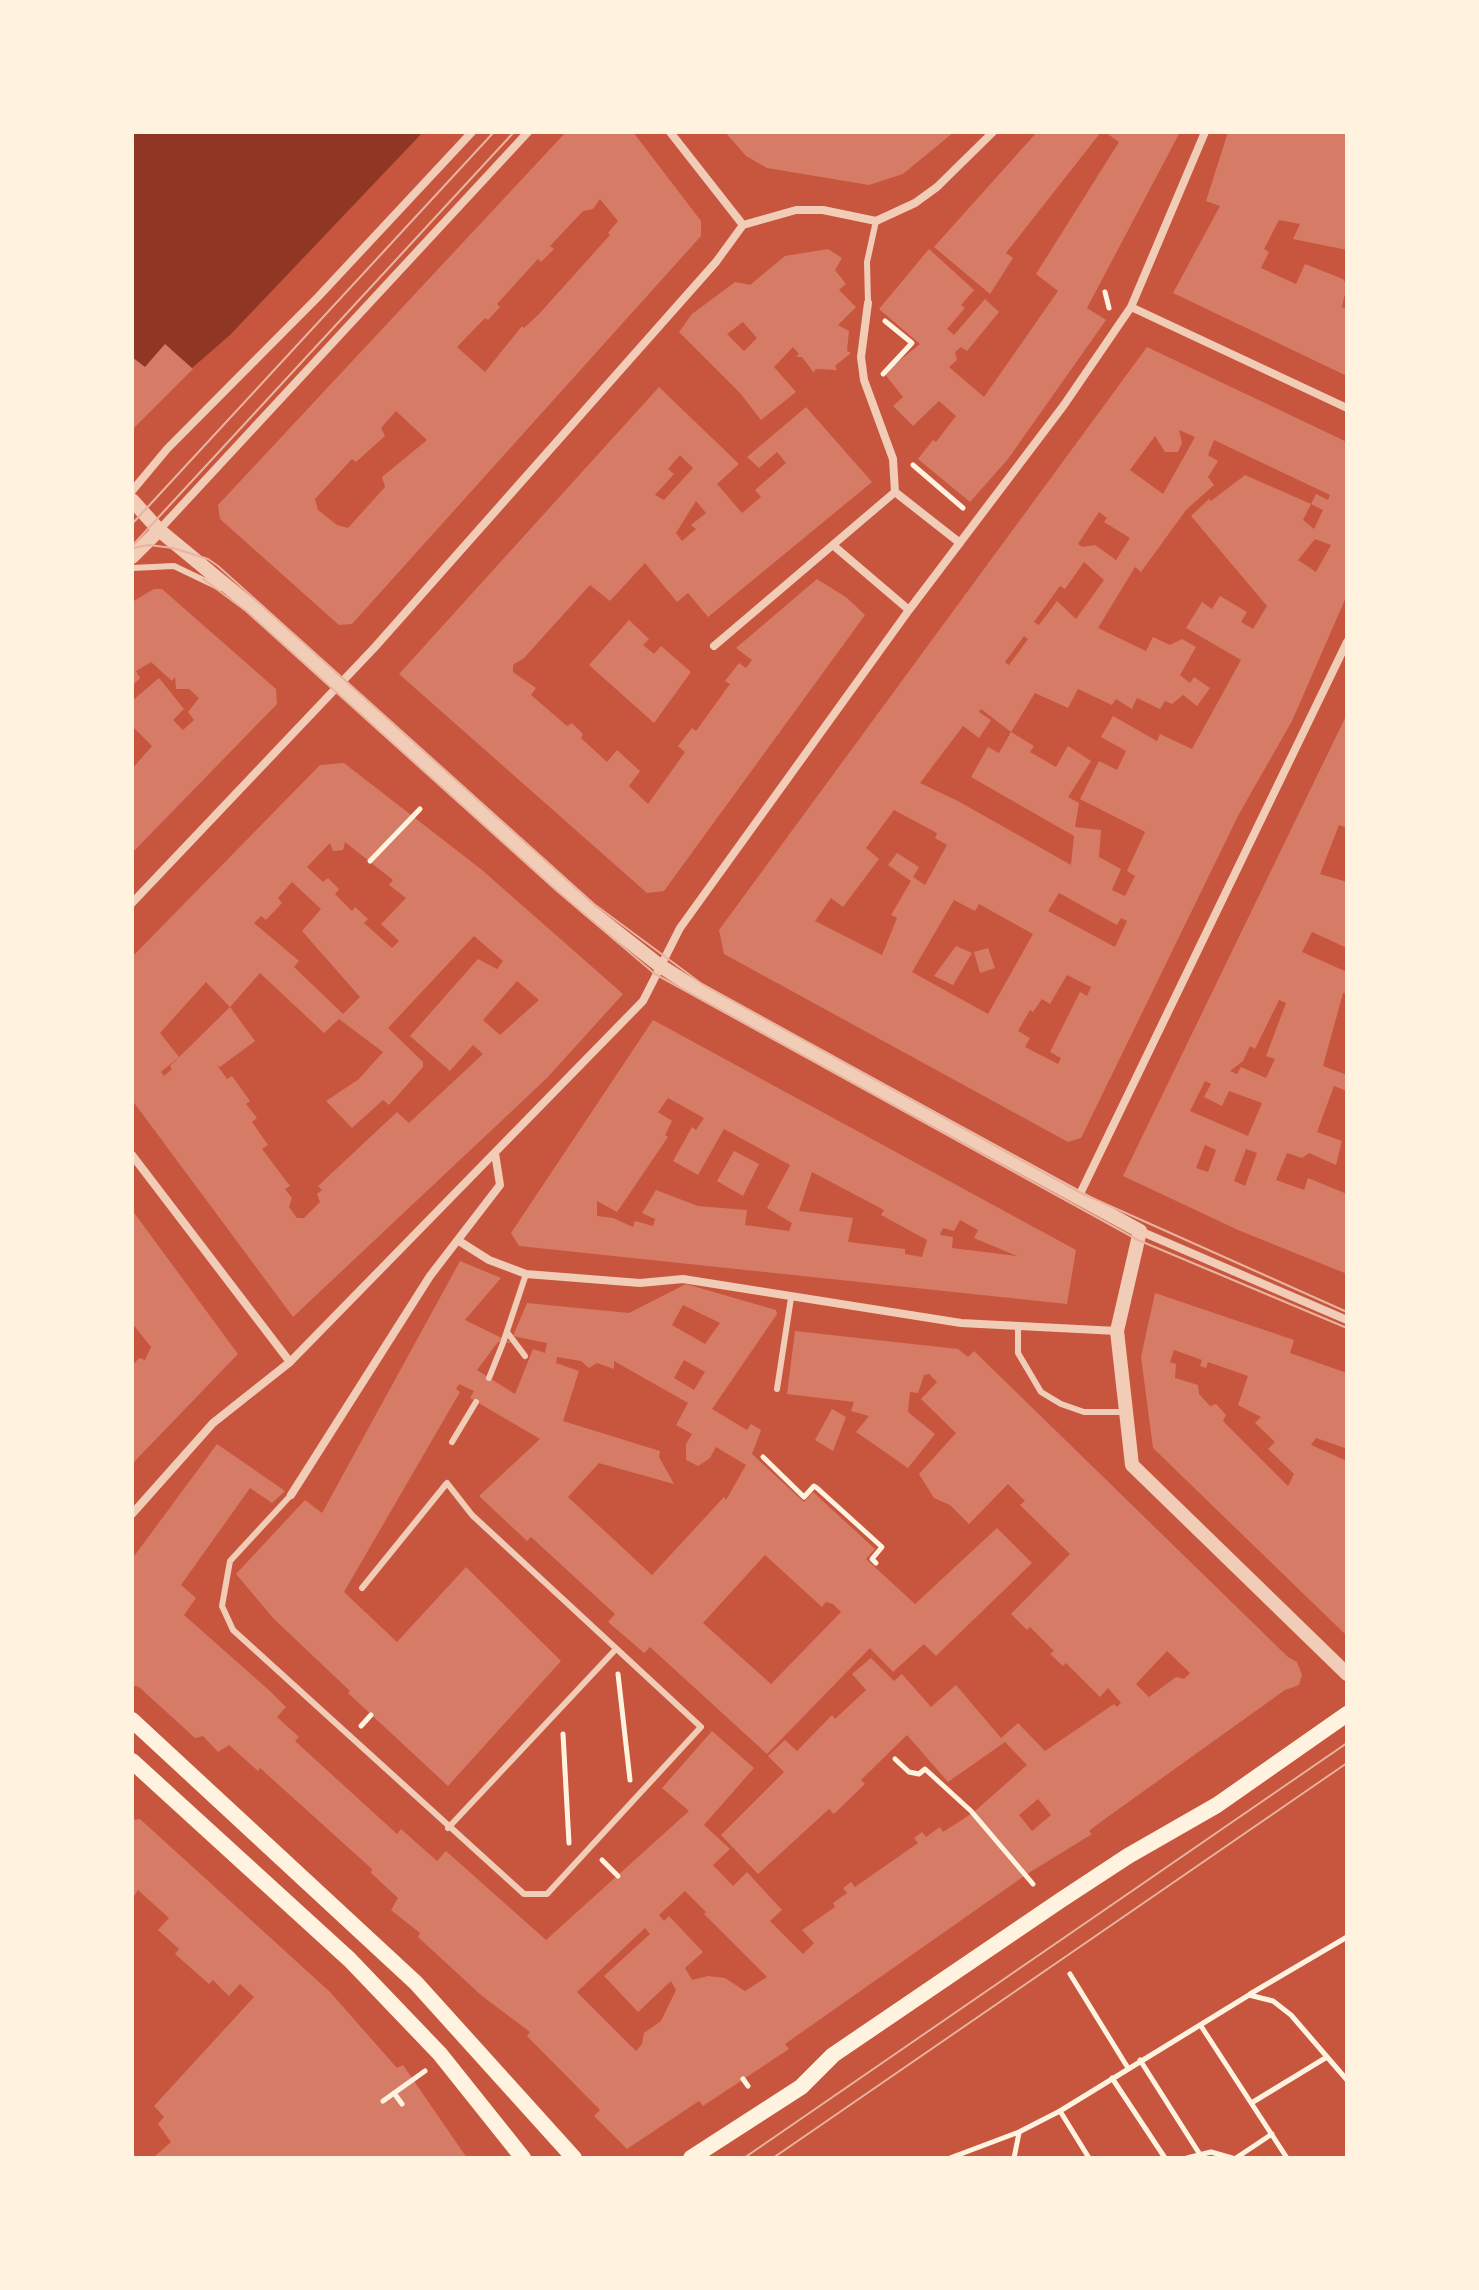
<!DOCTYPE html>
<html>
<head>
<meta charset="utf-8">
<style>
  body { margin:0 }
  #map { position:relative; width:1479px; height:2290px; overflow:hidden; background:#c8553d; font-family:Jost,sans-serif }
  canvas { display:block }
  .frame { position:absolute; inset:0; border:134px solid #fff3e0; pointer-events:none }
</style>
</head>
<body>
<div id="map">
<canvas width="1479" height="2290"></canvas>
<div class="frame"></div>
</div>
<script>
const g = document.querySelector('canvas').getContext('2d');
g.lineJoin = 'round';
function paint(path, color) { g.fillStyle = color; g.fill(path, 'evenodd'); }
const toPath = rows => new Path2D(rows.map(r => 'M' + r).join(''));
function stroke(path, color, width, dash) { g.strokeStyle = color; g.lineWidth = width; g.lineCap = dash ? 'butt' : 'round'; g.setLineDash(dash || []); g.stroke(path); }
paint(toPath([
  [132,132,423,132,230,335,132,420]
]), '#8f3625');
paint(toPath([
  [566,132,633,132,701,221,701,236,352,624,339,625,220,519,218,505],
  [600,199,618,221,608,233,610,235,539,314,524,328,522,326,485,372,457,347,485,318,488,320,500,307,497,304,538,259,541,262,554,249,550,246,583,211,593,209],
  [396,411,427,440,382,477,385,487,348,528,337,525,318,510,315,499,352,459,356,462,385,436,381,428],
  [725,132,954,132,903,174,869,185,767,168,746,156],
  [1037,132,1101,132,1006,253,1013,258,990,294,934,247],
  [1105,132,1180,132,1087,308,1106,320,1008,459,970,502,918,459,933,440,936,442,956,416,939,401,913,426,893,406,903,397,884,373,920,344,879,309,929,249,974,290,961,305,965,308,947,329,954,335,985,299,999,312,967,351,961,347,955,352,957,360,949,367,984,397,1058,291,1036,274,1119,142],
  [1228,132,1347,132,1347,250,1293,239,1300,224,1279,220,1264,249,1269,252,1261,268,1296,284,1305,264,1343,279,1347,285,1342,307,1347,309,1347,376,1173,293,1220,206,1206,201],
  [828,249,842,258,835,270,846,284,839,290,856,307,838,325,849,331,847,351,851,353,835,366,837,370,815,369,814,373,802,357,796,357,799,354,793,347,774,367,796,392,761,420,740,393,679,332,692,314,735,282,750,285,785,256],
  [743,322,757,338,744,351,727,334],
  [165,344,193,369,132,430,132,357,145,367],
  [1147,347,1347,442,1347,595,1292,721,1239,814,1081,1138,1068,1142,724,954,719,930],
  [1179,430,1195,437,1163,494,1130,470,1155,436,1165,452,1178,452,1182,443],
  [1214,440,1330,495,1328,500,1316,494,1311,504,1323,510,1314,529,1303,520,1311,504,1245,475,1211,501,1209,499,1191,516,1267,606,1253,629,1241,622,1247,612,1220,596,1212,609,1202,602,1186,628,1241,660,1192,749,1160,734,1157,741,1113,716,1101,737,1126,751,1117,770,1099,761,1080,799,1145,832,1127,871,1135,876,1125,896,1112,890,1121,869,1099,857,1101,830,1075,827,1079,803,1068,797,1091,761,1068,746,1056,767,1030,752,1034,746,1011,732,999,753,988,747,971,777,1074,836,1071,865,958,801,920,783,963,726,979,738,991,720,979,712,981,709,1011,732,1035,693,1068,708,1078,689,1112,705,1116,699,1132,709,1137,698,1160,709,1165,701,1172,704,1183,695,1197,706,1210,688,1194,677,1190,683,1180,675,1196,647,1182,639,1170,645,1153,637,1146,651,1098,628,1135,567,1141,572,1186,510,1214,485,1208,477,1218,461,1208,455],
  [1099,512,1107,518,1104,522,1130,538,1116,560,1095,545,1082,547,1078,544],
  [1315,539,1331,545,1316,572,1298,560],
  [1084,562,1104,580,1076,619,1057,601,1039,625,1034,622,1060,586,1065,589],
  [1024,636,1028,639,1009,665,1005,662],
  [894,810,937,833,935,838,947,845,925,885,913,877,919,867,897,853,888,865,911,881,891,915,897,918,882,955,815,921,831,898,843,907,879,859,866,848],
  [1059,893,1117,925,1121,918,1127,921,1115,947,1048,911],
  [954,900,975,911,979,904,1033,934,988,1014,912,972],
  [1067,975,1091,987,1087,996,1080,992,1050,1052,1061,1058,1058,1064,1025,1047,1030,1038,1018,1031,1030,1010,1033,1012,1042,999,1050,1004],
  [659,387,739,464,717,484,742,513,761,497,755,490,786,463,777,452,759,468,747,457,806,407,872,482,708,617,688,593,677,602,645,563,610,601,590,585,524,658,513,665,513,672,536,688,531,695,567,726,572,723,583,734,581,738,607,762,617,750,640,771,629,786,648,804,685,752,678,746,692,728,696,731,730,684,725,681,739,663,746,668,752,660,736,648,817,579,847,598,865,615,664,891,647,893,399,674],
  [680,455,693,468,664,500,655,495,674,474,668,469],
  [696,501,706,513,691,525,696,529,682,541,676,533],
  [154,589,162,589,276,689,277,704,132,853,132,769,152,746,132,726,132,701,159,678,184,709,173,720,183,730,194,720,188,712,199,698,189,689,176,689,175,677,172,681,151,662,136,671,140,678,132,686,132,602],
  [629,620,649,639,643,645,654,654,661,646,691,672,654,723,589,665],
  [1347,714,1347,828,1339,825,1320,874,1347,882,1347,948,1312,932,1302,952,1347,972,1347,994,1343,993,1323,1066,1347,1075,1347,1091,1334,1086,1317,1132,1342,1141,1336,1165,1309,1153,1302,1158,1287,1153,1276,1180,1304,1190,1308,1178,1347,1194,1347,1274,1238,1230,1123,1176],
  [1279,1000,1286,1003,1266,1056,1275,1059,1266,1078,1241,1067,1237,1074,1230,1071,1243,1061,1250,1046,1255,1049],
  [1205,1081,1211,1084,1204,1097,1222,1106,1229,1091,1262,1103,1248,1136,1190,1111],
  [1205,1145,1216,1150,1208,1172,1196,1168],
  [1246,1149,1257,1153,1245,1186,1234,1181],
  [344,763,482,870,623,994,547,1078,293,1317,132,1100,132,957,320,765],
  [345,842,393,880,389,885,406,898,381,924,399,941,392,948,364,923,368,919,355,907,352,911,335,894,339,889,328,878,323,882,307,867,330,843,333,851,343,850],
  [292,882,321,909,302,931,360,997,343,1014,294,967,299,961,254,923,261,916,266,920,282,903,278,898],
  [474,936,503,961,497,969,478,959,410,1036,450,1071,473,1045,483,1054,409,1123,397,1112,318,1186,322,1190,317,1194,320,1202,304,1218,297,1218,289,1207,292,1198,285,1189,290,1186,262,1149,268,1145,252,1122,257,1118,246,1104,250,1101,232,1076,227,1079,217,1065,220,1067,255,1041,230,1007,170,1066,172,1069,164,1076,161,1072,179,1057,160,1033,206,982,230,1007,260,973,324,1033,339,1019,383,1052,359,1079,326,1101,352,1128,383,1100,389,1105,423,1067,423,1062,388,1028],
  [517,981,539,1000,500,1035,483,1020],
  [956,946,972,953,953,985,934,976],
  [988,948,995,968,980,973,974,952],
  [653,1020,1076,1250,1067,1304,519,1246,511,1233],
  [668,1098,704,1118,696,1130,692,1127,673,1161,698,1175,724,1129,790,1165,767,1208,792,1223,789,1231,745,1225,747,1210,698,1206,656,1190,642,1213,655,1219,653,1226,635,1221,633,1227,613,1218,597,1216,597,1201,617,1212,668,1137,665,1135,672,1121,658,1112],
  [812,1172,884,1210,881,1215,927,1240,922,1257,905,1254,905,1249,848,1242,853,1218,799,1211],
  [960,1220,978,1230,974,1238,1017,1256,952,1248,953,1237,940,1235,943,1228,954,1231],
  [734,1151,759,1164,743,1196,717,1181],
  [132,1210,238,1354,132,1464,132,1366,139,1358,145,1360,151,1347,132,1323],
  [460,1261,501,1278,465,1320,512,1343,498,1342,477,1370,515,1394,533,1349,545,1353,547,1343,513,1336,527,1303,629,1313,686,1284,776,1310,777,1314,712,1409,747,1430,751,1424,761,1430,752,1454,804,1502,813,1492,875,1549,866,1559,915,1604,997,1528,1032,1563,936,1656,924,1644,893,1672,870,1648,767,1754,650,1647,644,1653,635,1645,608,1622,615,1614,531,1537,527,1541,479,1496,540,1439,470,1398,474,1391,459,1384,456,1389,460,1392,344,1592,397,1642,466,1567,561,1661,448,1786,348,1693,350,1691,274,1619,236,1574,305,1500,322,1513],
  [683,1305,720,1323,705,1344,672,1325],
  [557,1357,581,1361,589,1368,597,1363,614,1369,614,1361,688,1403,676,1425,692,1434,686,1444,686,1460,698,1466,710,1458,716,1447,746,1465,726,1500,724,1497,652,1575,568,1497,599,1463,674,1484,659,1457,660,1451,563,1421,579,1371,556,1363],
  [684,1360,705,1372,694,1390,674,1378],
  [765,1555,822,1607,826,1602,833,1604,841,1612,771,1684,703,1623],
  [1155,1293,1294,1340,1290,1353,1347,1373,1347,1445,1345,1448,1316,1438,1311,1445,1347,1461,1347,1636,1153,1448,1141,1357],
  [1174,1350,1202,1360,1200,1366,1206,1368,1208,1362,1248,1376,1238,1405,1261,1417,1255,1423,1275,1442,1268,1449,1294,1474,1288,1486,1223,1421,1226,1415,1216,1404,1210,1406,1199,1394,1198,1385,1175,1378,1176,1364,1170,1362],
  [795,1331,958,1349,968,1357,974,1351,1288,1657,1297,1662,1302,1675,1299,1685,1285,1690,1102,1821,1089,1831,1092,1834,1027,1874,785,2044,789,2049,703,2106,699,2101,627,2149,594,2116,600,2110,527,2036,530,2032,482,1996,418,1937,420,1933,391,1910,398,1898,371,1873,372,1869,260,1768,258,1771,229,1745,218,1752,203,1736,195,1738,139,1687,132,1685,132,1559,217,1444,285,1491,272,1503,250,1488,181,1585,196,1598,184,1615,271,1692,286,1707,277,1717,299,1737,295,1741,397,1834,401,1829,437,1861,446,1851,546,1940,689,1811,662,1788,712,1731,754,1768,704,1825,730,1849,713,1865,733,1886,747,1872,782,1910,770,1921,803,1954,814,1943,802,1930,835,1907,833,1903,847,1893,843,1888,851,1882,855,1887,918,1843,914,1838,922,1832,926,1837,940,1827,943,1832,974,1812,1027,1765,1005,1742,948,1782,907,1735,861,1780,865,1784,834,1814,829,1809,758,1874,721,1835,784,1772,768,1756,785,1740,797,1751,832,1715,835,1719,866,1690,852,1674,871,1658,894,1681,902,1674,931,1707,956,1685,1001,1738,1018,1723,1045,1751,1114,1704,1117,1707,1121,1703,1108,1688,1100,1697,1066,1663,1063,1666,1050,1654,1054,1651,1030,1627,1027,1630,1011,1614,1070,1554,1020,1505,1025,1501,1008,1484,969,1524,950,1505,934,1498,919,1474,956,1433,921,1399,937,1382,929,1374,924,1375,918,1393,910,1392,908,1412,935,1434,908,1468,856,1432,869,1416,851,1411,854,1402,787,1394],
  [1167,1651,1190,1673,1184,1679,1176,1677,1149,1697,1136,1684],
  [1038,1799,1051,1815,1032,1831,1019,1815],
  [685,1891,706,1912,704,1914,767,1977,745,1991,725,1978,708,1976,692,1980,685,1968,703,1952,669,1916,664,1921,659,1915],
  [645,1928,650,1934,604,1976,638,2012,671,1981,676,1990,661,2021,644,2033,642,2044,636,2051,577,1992],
  [832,1409,846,1417,833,1451,815,1440],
  [140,1819,330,1992,397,2068,403,2065,467,2158,153,2158,171,2142,158,2124,164,2117,154,2106,254,1997,240,1984,229,1996,213,1980,209,1984,175,1954,179,1949,158,1930,169,1918,138,1890,132,1899,132,1820]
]), '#d67c66');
stroke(toPath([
  [1105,292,1109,308],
  [883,374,912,343,885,321],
  [913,465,963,508],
  [370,861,420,809],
  [763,1457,804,1497,814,1486,817,1488,882,1547,872,1559,876,1563],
  [618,1674,630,1780],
  [361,1726,371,1715],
  [563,1734,569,1843],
  [895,1759,909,1772,919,1774,925,1769,971,1811,1033,1884],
  [602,1860,618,1876],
  [1070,1974,1128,2068],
  [1250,1994,1347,1937],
  [1201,2026,1287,2158],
  [1140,2060,1199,2153],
  [1112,2078,1165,2158],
  [743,2079,748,2086],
  [394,2093,402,2104],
  [383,2101,425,2071],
  [1253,2102,1327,2057],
  [1060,2111,1089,2158],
  [950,2158,1019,2132,1060,2111,1249,1995,1273,2001,1291,2015,1347,2080],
  [1014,2158,1019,2133],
  [1187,2158,1211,2152,1232,2158],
  [1236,2158,1272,2134]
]), '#fff3e0', 5);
stroke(toPath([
  [868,303,867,262,876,221],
  [132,568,174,566,220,588],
  [1018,1328,1018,1353,1041,1392,1061,1404,1084,1412,1126,1412],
  [507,1332,525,1356],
  [504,1340,526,1274],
  [489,1378,503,1343],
  [777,1389,791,1298],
  [452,1442,476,1402],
  [291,1495,230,1561,222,1606,233,1630,524,1894,547,1894,701,1727,472,1515,447,1483,362,1588],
  [448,1828,616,1649]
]), '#f1ccb7', 6);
stroke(toPath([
  [670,132,743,225],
  [1131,307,1347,408],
  [132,491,167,449,318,297,472,132],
  [895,492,960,543],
  [159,530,528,132],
  [834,546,909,610],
  [714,646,895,492,893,459,864,380,861,357,868,303],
  [132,903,375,647,716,262,743,225,796,210,823,210,876,221,915,203,937,187,993,132],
  [132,1155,290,1362],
  [1078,1198,1347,642],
  [1140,1231,1347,1320],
  [459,1241,489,1260,526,1274,640,1283,683,1279,961,1323,1117,1331],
  [291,1495,430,1276,500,1185,495,1153],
  [132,1514,213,1423,290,1362,643,1001,680,928,909,610,1064,405,1131,307,1205,132]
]), '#f1ccb7', 8);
stroke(toPath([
  [132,500,159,530,251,606,589,910,659,965,698,990,1140,1231,1117,1331,1132,1465,1347,1674],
  [132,557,159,530]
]), '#f1ccb7', 14);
stroke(toPath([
  [132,1720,416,1983,574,2158],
  [132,1761,350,1960,440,2054,523,2158],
  [691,2158,801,2087,833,2055,1061,1900,1128,1856,1217,1805,1347,1714]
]), '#fff3e0', 16);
stroke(toPath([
  [132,524,494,132],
  [132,546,514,132],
  [132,548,149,545,173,548,208,559,218,566,594,904,702,984,1081,1193,1347,1312],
  [203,579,246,611,557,891,655,974,1138,1240,1347,1328],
  [744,2158,1347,1743],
  [773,2158,1347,1763]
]), '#e9b49f', 2);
</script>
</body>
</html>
